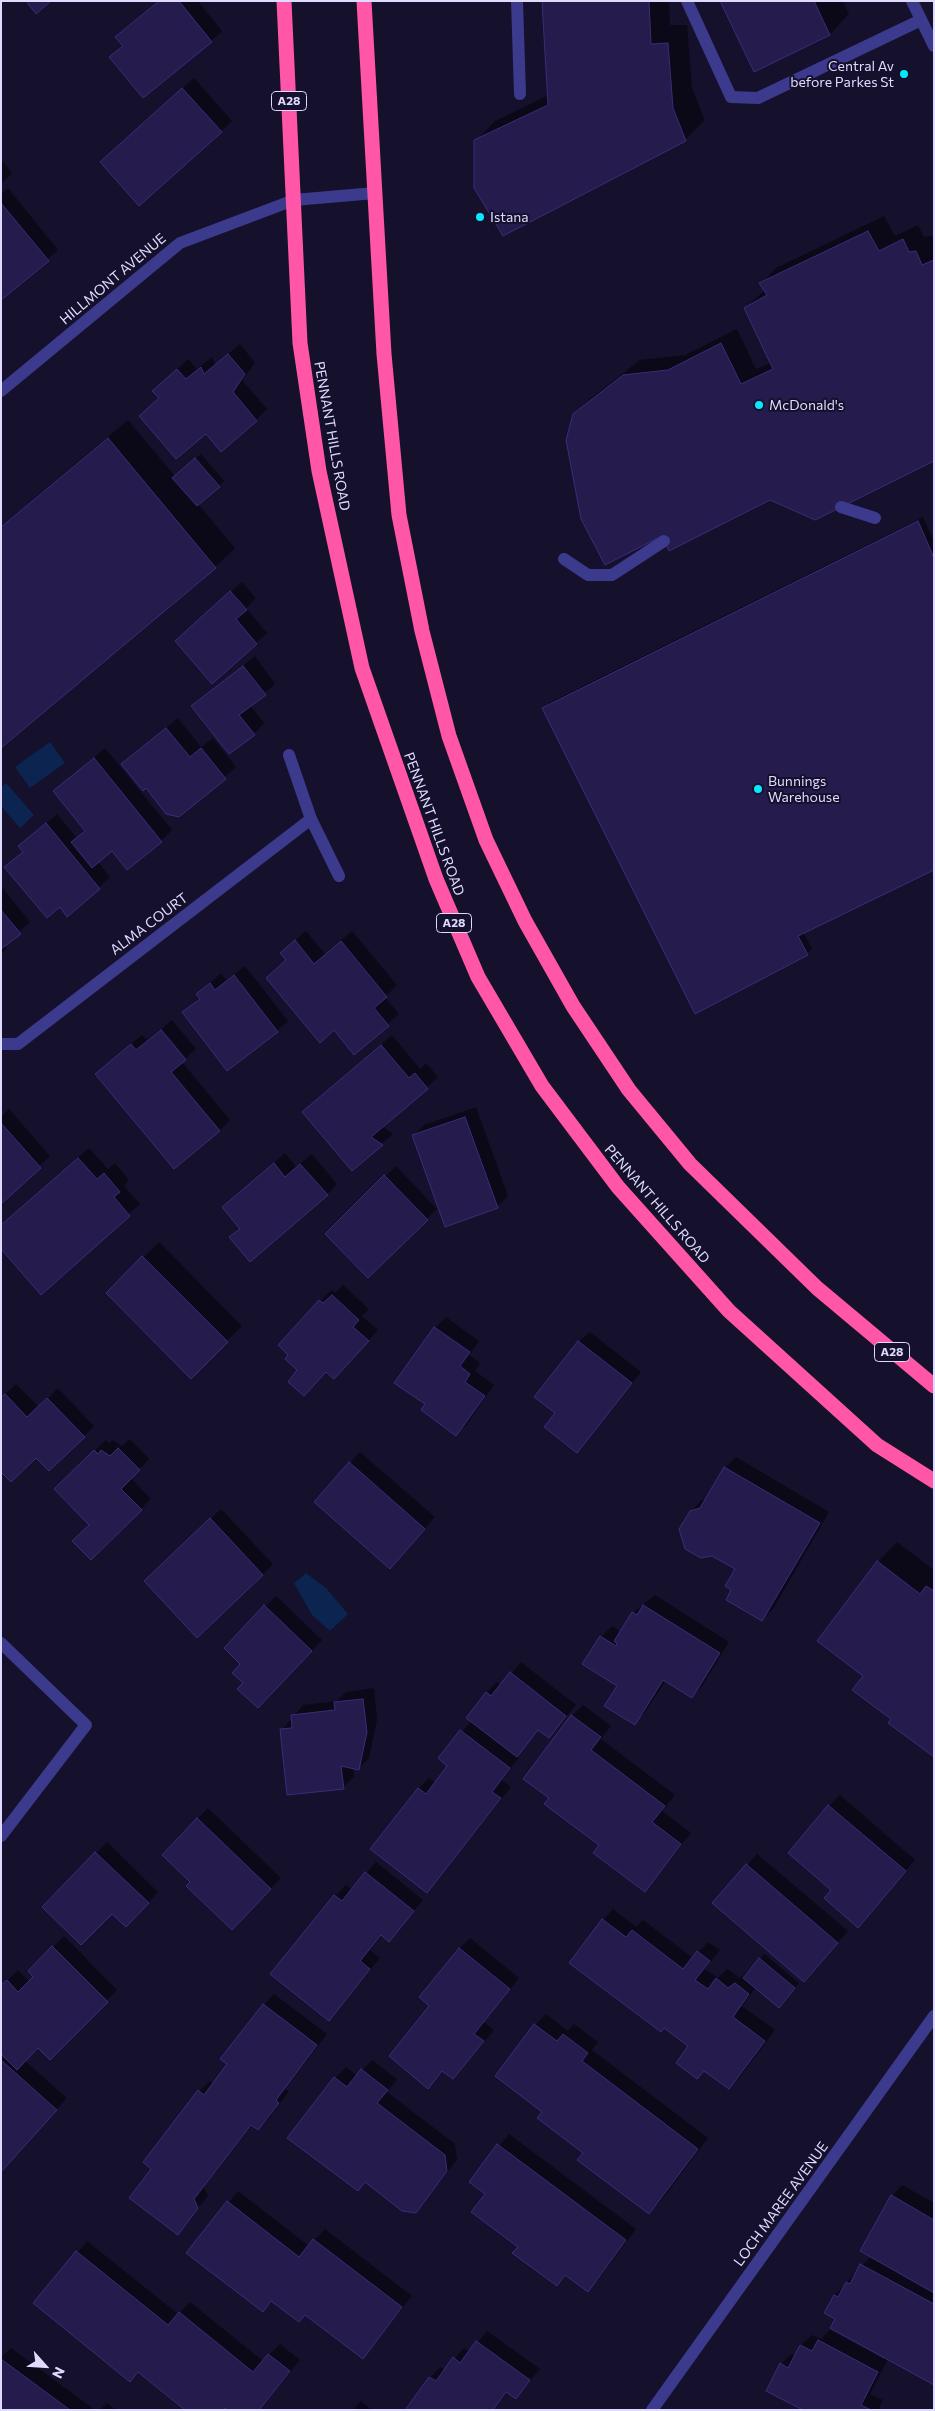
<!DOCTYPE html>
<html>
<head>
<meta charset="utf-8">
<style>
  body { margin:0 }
  #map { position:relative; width:935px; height:2411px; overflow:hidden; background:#15102c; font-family:Commissioner,sans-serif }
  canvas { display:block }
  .frame { position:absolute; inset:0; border:2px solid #dfdbff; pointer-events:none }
  .north { position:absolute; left:20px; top:2341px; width:50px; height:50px; -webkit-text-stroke:4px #15102c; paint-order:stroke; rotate:116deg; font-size:14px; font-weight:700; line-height:20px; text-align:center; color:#dfdbff }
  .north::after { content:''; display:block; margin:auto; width:18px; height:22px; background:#dfdbff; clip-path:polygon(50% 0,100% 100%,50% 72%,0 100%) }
</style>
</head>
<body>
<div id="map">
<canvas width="935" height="2411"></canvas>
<div class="frame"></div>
<div class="north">N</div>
</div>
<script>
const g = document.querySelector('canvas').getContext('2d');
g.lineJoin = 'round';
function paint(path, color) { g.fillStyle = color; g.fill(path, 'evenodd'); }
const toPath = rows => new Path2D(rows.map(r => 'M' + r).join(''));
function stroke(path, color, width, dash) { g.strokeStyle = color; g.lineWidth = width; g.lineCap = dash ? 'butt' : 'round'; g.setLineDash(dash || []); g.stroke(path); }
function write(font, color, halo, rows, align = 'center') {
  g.font = font + ' Commissioner,sans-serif'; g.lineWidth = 4; g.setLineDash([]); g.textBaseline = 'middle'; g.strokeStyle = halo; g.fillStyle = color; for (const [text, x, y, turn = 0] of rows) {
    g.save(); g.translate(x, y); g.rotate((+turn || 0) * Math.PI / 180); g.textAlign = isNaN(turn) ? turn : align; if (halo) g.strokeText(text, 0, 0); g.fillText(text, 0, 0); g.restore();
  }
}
paint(toPath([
  [50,742,65,763,30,788,15,767],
  [6,783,34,815,20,828,1,806,1,787],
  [306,1573,326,1588,348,1614,330,1631,312,1615,294,1583]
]), '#0b2550');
paint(toPath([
  [158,1,198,1,222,31,211,41,111,57,124,45,128,27],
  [543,1,669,1,670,25,687,25,692,88,705,120,685,140,476,141,495,121,549,95],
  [721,1,843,1,849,14,830,34,755,71],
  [194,78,232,121,221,131,112,152],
  [1,159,12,173,1,184],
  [8,188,58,250,1,299,1,194],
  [884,216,895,236,918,225,924,237,932,236,934,241,934,459,574,415,590,399,640,360,685,355,737,329,756,369,771,363,745,308,765,290,761,284,776,268],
  [240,344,255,363,242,380,267,409,256,420,206,432,140,416,160,398,154,391,188,359,197,369,212,357,215,365],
  [128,420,175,476,201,454,224,481,198,504,235,548,215,567,1,746,1,526],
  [923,517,934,542,934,868,803,932,812,949,807,954,695,1012,544,708,549,703],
  [242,582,256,598,246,608,267,633,212,682,176,641],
  [255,656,275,684,250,705,264,723,254,734,193,706],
  [178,718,201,747,213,738,236,767,179,816,123,764],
  [105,748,172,830,161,841,112,850,98,862,110,877,68,915,60,906,6,867,24,851,20,846,57,814,77,838,85,829,55,792],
  [1,886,30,922,4,945,7,948,1,954],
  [306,931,325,954,352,931,397,985,385,997,399,1014,354,1053,287,960,292,943],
  [245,966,288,1021,277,1031,184,1012,200,997,198,994,221,973,226,980],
  [172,1020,196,1049,186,1058,162,1029],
  [160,1030,184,1060,182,1062,230,1120,219,1131,97,1074,142,1035,147,1040],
  [392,1035,420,1069,426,1063,438,1077,382,1126,393,1134,352,1169,315,1101],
  [476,1107,508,1196,497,1207,413,1136,424,1125],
  [9,1109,50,1156,1,1202,1,1117],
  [89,1148,108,1169,115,1163,129,1180,124,1186,140,1204,41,1293,1,1225],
  [285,1153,296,1167,312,1154,337,1184,327,1195,230,1238,241,1227,223,1207],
  [396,1166,437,1209,368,1276,327,1234],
  [159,1242,242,1326,191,1377,108,1293],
  [343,1285,369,1309,362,1316,378,1330,345,1367,327,1371,299,1370,290,1355,280,1345,331,1290,335,1293],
  [446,1317,479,1341,469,1355,480,1363,475,1371,494,1385,467,1424,456,1434,427,1404,396,1382,435,1328],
  [590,1332,641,1372,577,1451,557,1413,579,1342],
  [16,1384,39,1407,58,1388,94,1426,84,1436,36,1456,1,1398],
  [130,1439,149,1459,131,1478,151,1499,91,1558,90,1525,56,1489,106,1440,109,1444,112,1440,122,1446],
  [360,1452,435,1517,401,1556,350,1463],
  [736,1457,829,1512,773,1609,762,1619,733,1590,736,1569,712,1554,691,1511,702,1500,707,1499,725,1468],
  [221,1509,273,1564,262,1575,156,1570],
  [897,1542,934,1570,934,1756,893,1719,865,1675,878,1562],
  [655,1595,729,1642,702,1686,692,1696,666,1680,645,1712,635,1723,618,1685,584,1664,601,1637,612,1626,621,1632,633,1613],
  [276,1596,322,1640,268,1696,226,1648],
  [521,1662,576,1705,549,1737,539,1730,517,1755,519,1757,502,1780,511,1787,427,1892,372,1849,419,1788,429,1778,436,1783,449,1766,440,1758,472,1720,468,1717,487,1692,497,1682,501,1685],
  [374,1688,377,1720,369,1758,358,1769,353,1768,354,1777,343,1788,282,1730,303,1705,337,1701,346,1692],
  [583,1705,611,1726,601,1739,675,1795,662,1811,691,1833,644,1890,551,1797,525,1778,572,1716],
  [840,1795,915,1860,858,1926,829,1806],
  [208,1808,281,1878,232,1928,192,1882,163,1854],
  [107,1842,158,1892,137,1915,44,1907],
  [757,1854,848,1931,804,1981,714,1903],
  [376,1862,423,1900,389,1940,383,1935,370,1950,380,1958,328,2019,272,1974,335,1896,346,1885,352,1890],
  [613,1909,636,1927,643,1920,693,1958,708,1942,720,1950,705,1969,718,1978,727,1969,740,1978,765,1954,799,1983,784,2001,756,1987,742,2006,775,2030,740,2077,729,2088,690,2046,603,1920],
  [64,1936,117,1990,50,2058,38,2047,24,2060,67,2098,1,2170,1,1987,18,1970,30,1982,35,1977,29,1971],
  [470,1938,519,1978,484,2022,494,2030,463,2067,453,2078,444,2070,428,2087,431,2006,459,1949],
  [274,1994,327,2034,285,2089,289,2091,269,2118,258,2128,253,2124,204,2187,208,2196,177,2233,153,2168,145,2162,199,2091,210,2081,214,2084,229,2064,264,2005],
  [546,2014,568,2031,574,2024,598,2042,592,2050,708,2138,660,2202,649,2212,544,2111,497,2076,535,2025],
  [372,2060,397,2079,387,2092,455,2144,457,2160,415,2212,366,2181,357,2190,335,2078,346,2067,357,2076],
  [509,2134,636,2229,598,2280,587,2291,566,2275,557,2285,519,2246,487,2194,471,2182],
  [902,2185,934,2203,934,2383,888,2359,870,2394,883,2400,878,2410,805,2410,781,2364,791,2354,796,2356,801,2345,812,2335,821,2339,830,2330,884,2359,885,2357,837,2318,826,2312,835,2295,871,2256,892,2196],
  [238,2191,309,2246,325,2229,412,2296,362,2357,306,2314,273,2301,263,2311,188,2253],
  [87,2241,178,2314,190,2302,263,2361,280,2344,300,2360,259,2410,229,2410,226,2407,224,2410,187,2410,140,2371,130,2381,35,2303],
  [487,2331,540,2369,516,2397,508,2391,494,2410,406,2410,430,2378,440,2367,445,2370,464,2348,470,2352],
  [11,2348,95,2410,1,2410,1,2357],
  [361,2401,372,2410,353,2410],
  [107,2403,116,2410,100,2410]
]), '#0007');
const building = toPath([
  [26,1,51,1,36,14,26,1],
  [159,1,179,1,212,42,143,98,109,57,123,46,115,37,159,1],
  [542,1,649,1,651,44,668,43,673,108,686,141,503,236,474,188,474,140,548,105,542,1],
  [720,1,814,1,830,35,754,72,720,1],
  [182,88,222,132,139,206,100,162,182,88],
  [1,203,49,261,1,300,1,203],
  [868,231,879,251,903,239,909,252,916,251,922,265,934,260,934,461,815,520,770,500,669,551,662,536,605,565,581,519,566,440,573,414,623,375,668,370,721,343,741,384,773,369,744,308,767,295,759,283,868,231],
  [228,354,245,374,233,392,257,421,221,452,206,434,176,459,139,416,159,398,152,391,177,369,186,379,201,367,204,374,228,354],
  [108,438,216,568,1,748,1,527,108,438],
  [195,458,220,487,197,506,172,478,195,458],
  [918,521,934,558,934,870,798,936,808,955,695,1014,542,708,918,521],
  [230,591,247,610,236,619,257,644,212,684,175,641,230,591],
  [243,666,266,695,239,715,255,735,229,754,191,706,243,666],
  [166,728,190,757,201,748,226,779,179,817,166,814,146,788,143,791,121,764,166,728],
  [94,758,162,842,127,870,112,851,92,868,71,842,85,831,53,791,94,758],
  [46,823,100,889,67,917,60,907,47,918,4,867,23,852,18,846,46,823],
  [1,910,21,934,1,949,1,910],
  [295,940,314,964,341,941,387,997,374,1008,389,1026,354,1055,334,1030,320,1043,266,978,286,960,280,953,295,940],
  [234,975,278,1032,227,1071,182,1012,200,999,196,994,210,983,215,990,234,975],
  [161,1030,186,1060,171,1072,220,1131,174,1169,95,1074,131,1044,136,1050,161,1030],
  [381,1045,409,1078,415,1073,428,1089,371,1137,383,1145,352,1171,302,1112,381,1045],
  [465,1117,498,1208,445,1227,412,1135,465,1117],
  [1,1123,41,1168,1,1204,1,1123],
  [78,1158,97,1179,104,1173,120,1192,114,1197,130,1216,41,1295,1,1249,1,1225,78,1158],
  [274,1163,285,1177,300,1164,328,1195,250,1262,229,1237,240,1229,222,1207,274,1163],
  [384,1175,428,1220,368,1278,325,1234,384,1175],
  [142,1256,228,1342,191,1379,106,1293,142,1256],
  [332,1295,359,1320,353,1327,369,1341,334,1379,326,1372,304,1396,288,1382,297,1370,285,1359,288,1355,278,1345,319,1300,323,1303,332,1295],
  [434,1327,470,1352,460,1366,470,1374,465,1382,485,1396,456,1436,421,1410,425,1404,394,1383,434,1327],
  [578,1341,632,1383,577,1453,544,1427,555,1413,534,1397,578,1341],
  [5,1394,27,1417,47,1398,85,1437,49,1471,36,1458,11,1482,1,1472,1,1397,5,1394],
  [118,1448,140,1470,121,1489,142,1510,91,1560,72,1541,89,1525,54,1489,94,1450,98,1454,101,1450,110,1456,118,1448],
  [349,1462,425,1529,390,1569,314,1502,349,1462],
  [724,1467,820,1523,762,1621,726,1600,731,1590,725,1586,735,1569,712,1556,701,1558,685,1549,679,1529,690,1511,700,1508,724,1467],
  [210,1518,263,1575,197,1638,144,1581,210,1518],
  [877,1561,920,1594,926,1586,934,1591,934,1757,888,1723,891,1719,852,1690,863,1676,817,1641,877,1561],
  [264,1605,312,1651,258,1708,237,1689,243,1683,232,1673,240,1664,224,1648,264,1605],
  [643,1605,720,1653,692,1698,663,1680,635,1725,604,1706,617,1686,582,1664,600,1636,616,1646,617,1644,614,1641,632,1612,637,1615,643,1605],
  [510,1672,566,1716,549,1738,538,1730,517,1757,466,1718,486,1692,491,1696,510,1672],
  [363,1699,367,1732,359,1770,341,1766,344,1789,287,1795,280,1729,292,1728,291,1715,335,1710,334,1702,363,1699],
  [571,1715,601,1737,591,1750,665,1806,652,1822,681,1844,645,1892,593,1853,599,1845,544,1804,549,1798,523,1779,571,1715],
  [460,1730,510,1768,492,1792,501,1798,427,1893,370,1849,418,1788,426,1794,447,1766,438,1758,460,1730],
  [828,1805,906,1871,858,1928,824,1898,831,1890,788,1853,828,1805],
  [197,1818,271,1889,232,1930,186,1886,190,1882,162,1855,197,1818],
  [95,1852,149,1903,126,1927,112,1914,81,1945,42,1907,95,1852],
  [746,1864,838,1943,804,1982,712,1903,746,1864],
  [365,1872,414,1911,389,1942,381,1935,360,1961,370,1969,329,2021,270,1974,334,1895,342,1901,365,1872],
  [602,1919,626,1937,632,1930,683,1969,697,1951,710,1961,695,1980,708,1989,716,1978,728,1988,735,1983,749,1994,733,2017,765,2041,729,2089,704,2071,697,2079,676,2063,688,2046,664,2028,661,2032,569,1963,602,1919],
  [52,1946,108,2002,50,2060,38,2048,17,2070,1,2054,1,1985,7,1980,18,1992,33,1977,28,1971,52,1946],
  [459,1948,510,1989,474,2034,484,2041,453,2079,442,2071,428,2089,389,2056,429,2006,419,1997,459,1948],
  [759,1958,795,1988,779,2008,743,1978,759,1958],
  [263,2004,317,2045,276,2100,279,2103,258,2130,251,2125,194,2199,198,2208,178,2235,129,2198,151,2169,143,2162,198,2090,204,2095,227,2064,220,2059,263,2004],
  [534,2024,557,2041,563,2034,588,2053,582,2061,698,2149,649,2214,577,2160,583,2153,537,2118,542,2112,495,2076,534,2024],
  [1,2060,57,2110,1,2172,1,2060],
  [361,2069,388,2090,377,2103,445,2155,447,2171,416,2213,402,2211,365,2182,358,2191,287,2138,334,2077,347,2087,361,2069],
  [497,2144,626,2240,588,2292,565,2275,557,2286,512,2253,518,2247,471,2212,485,2194,469,2182,497,2144],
  [891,2195,934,2220,934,2293,860,2251,891,2195],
  [227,2201,299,2257,313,2239,402,2307,363,2359,305,2315,299,2322,271,2301,263,2312,186,2253,227,2201],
  [76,2251,168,2325,179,2312,253,2372,268,2354,290,2371,259,2410,227,2410,225,2408,224,2410,185,2410,138,2372,130,2382,33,2303,76,2251],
  [860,2264,934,2304,934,2385,830,2328,835,2319,824,2313,834,2295,838,2297,846,2282,850,2284,860,2264],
  [818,2340,878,2372,861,2405,871,2410,803,2410,766,2391,780,2363,788,2368,800,2345,812,2351,818,2340],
  [476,2341,530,2380,516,2399,506,2392,493,2410,405,2410,429,2377,436,2381,453,2357,460,2363,476,2341],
  [1,2359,70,2410,1,2410,1,2359]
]);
paint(building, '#251b4d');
stroke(building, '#3b2d7a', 1);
stroke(toPath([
  [517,1,520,94],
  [687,1,731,97,758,98,921,20],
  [841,507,875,518],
  [564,559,588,575,612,575,664,541],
  [289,755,311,819,339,876]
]), '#3c3a8c', 12);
stroke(toPath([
  [912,1,934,46],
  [1,391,180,243,294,200,375,193],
  [1,1044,18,1044,311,819],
  [1,1643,86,1725,1,1836],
  [652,2410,934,2016]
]), '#3c3a8c', 12);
stroke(toPath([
  [284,1,300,343,319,471,362,668,436,879,478,977,542,1086,618,1187,729,1311,877,1445,934,1481],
  [364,1,384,354,399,515,422,631,449,736,486,840,525,921,573,1006,629,1090,690,1164,817,1288,934,1386]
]), '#ff56a8', 15);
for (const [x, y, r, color] of [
  [904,74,5,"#07e8ff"],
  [480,217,5,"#07e8ff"],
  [759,405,5,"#07e8ff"],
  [758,789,5,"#07e8ff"]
]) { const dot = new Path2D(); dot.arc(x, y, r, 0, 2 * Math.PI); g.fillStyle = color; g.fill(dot); stroke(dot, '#15102c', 2); }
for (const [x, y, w] of [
  [289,101,35],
  [454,923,35],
  [892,1352,35]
]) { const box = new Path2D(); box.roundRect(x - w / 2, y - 9.5, w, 19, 4); g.fillStyle = '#15102c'; g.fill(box); stroke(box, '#dfdbff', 1); }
write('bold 12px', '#dfdbff', null, [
  ["A28",289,101],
  ["A28",454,923],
  ["A28",892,1352]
]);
write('14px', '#dfdbff', '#15102c', [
  ["Central Av",894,66,"right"],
  ["before Parkes St",894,82,"right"],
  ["Istana",490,217],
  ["McDonald's",769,405],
  ["Bunnings",768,781],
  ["Warehouse",768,797]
], 'left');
write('14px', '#dfdbff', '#15102c', [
  ["HILLMONT AVENUE",113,279,-40],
  ["PENNANT HILLS ROAD",332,436,80],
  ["PENNANT HILLS ROAD",434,824,70],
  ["ALMA COURT",149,924,-37],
  ["PENNANT HILLS ROAD",657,1204,49],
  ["LOCH MAREE AVENUE",781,2204,-54]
]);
</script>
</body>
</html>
